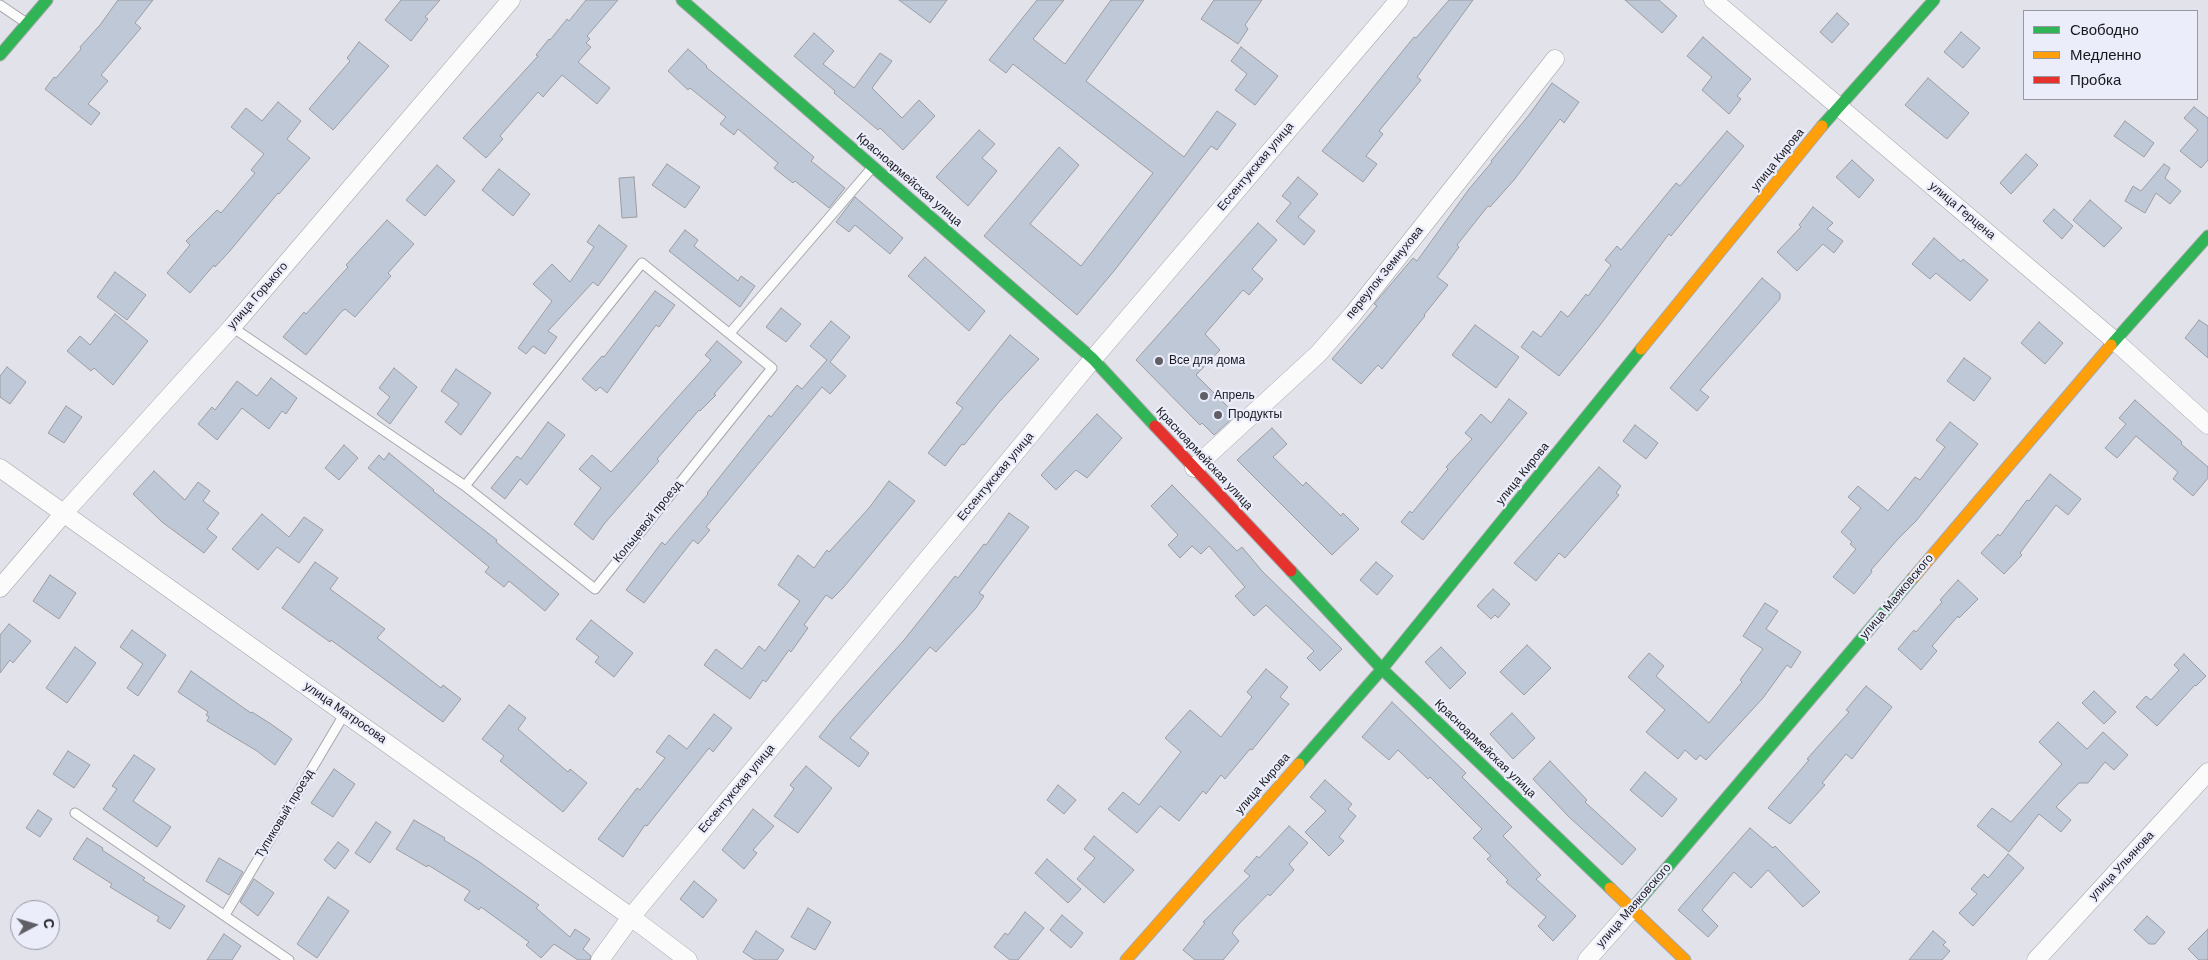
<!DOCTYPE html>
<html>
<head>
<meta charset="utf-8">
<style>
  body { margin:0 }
  #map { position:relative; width:2208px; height:960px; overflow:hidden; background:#e2e3ea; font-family:"DM Sans",sans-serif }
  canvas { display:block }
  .legend { position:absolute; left:2023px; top:10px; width:175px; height:90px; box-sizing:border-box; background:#ebedfb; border:1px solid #9798a2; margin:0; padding:6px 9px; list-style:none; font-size:15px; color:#18181d }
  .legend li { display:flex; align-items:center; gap:10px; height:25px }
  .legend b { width:25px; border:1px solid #9798a2 }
  .north { position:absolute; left:10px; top:900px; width:50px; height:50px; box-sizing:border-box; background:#ebedfb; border:1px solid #9798a2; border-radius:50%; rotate:84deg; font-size:14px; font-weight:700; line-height:20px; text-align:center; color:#18181d }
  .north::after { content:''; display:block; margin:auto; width:18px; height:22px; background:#5f5f65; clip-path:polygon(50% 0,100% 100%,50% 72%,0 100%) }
</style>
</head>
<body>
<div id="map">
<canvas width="2208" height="960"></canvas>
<ul class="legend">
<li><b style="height:6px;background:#30b455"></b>Свободно</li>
<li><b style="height:6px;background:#ff9f0a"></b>Медленно</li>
<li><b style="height:6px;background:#e5322d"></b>Пробка</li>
</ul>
<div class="north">С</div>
</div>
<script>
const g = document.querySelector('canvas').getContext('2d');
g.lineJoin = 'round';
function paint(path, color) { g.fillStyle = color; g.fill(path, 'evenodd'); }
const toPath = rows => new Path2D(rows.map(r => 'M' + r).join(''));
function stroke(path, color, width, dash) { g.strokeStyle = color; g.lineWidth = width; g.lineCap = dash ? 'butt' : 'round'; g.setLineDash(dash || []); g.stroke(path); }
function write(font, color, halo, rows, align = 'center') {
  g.font = font + ' "DM Sans",sans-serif'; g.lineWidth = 4.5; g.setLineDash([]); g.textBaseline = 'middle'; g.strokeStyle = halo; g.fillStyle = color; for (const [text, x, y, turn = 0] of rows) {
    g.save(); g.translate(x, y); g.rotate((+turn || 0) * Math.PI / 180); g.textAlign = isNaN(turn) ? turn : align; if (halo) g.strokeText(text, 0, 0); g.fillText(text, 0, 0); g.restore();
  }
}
const building = toPath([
  [118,0,153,0,135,23,141,28,101,75,108,81,88,104,100,113,91,125,45,89,54,77,56,78,81,49,80,47,100,25,118,0],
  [401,0,440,0,425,17,428,19,411,41,385,20,401,0],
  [586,0,618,0,587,36,590,39,586,43,591,47,578,62,610,88,597,104,562,75,543,97,538,92,500,136,503,139,486,158,463,138,538,56,536,55,549,39,550,40,567,19,569,21,586,0],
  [899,0,947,0,930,23,899,0],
  [1037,0,1064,0,1033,39,1065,64,1111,0,1144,0,1086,81,1184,157,1217,111,1236,124,1217,150,1211,146,1114,271,1077,315,984,236,1059,147,1079,165,1030,224,1081,266,1153,173,1013,64,1006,73,989,60,1037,0],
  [1214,0,1262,0,1245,25,1248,29,1238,44,1201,19,1214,0],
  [1449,0,1473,0,1417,77,1421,80,1379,131,1383,134,1366,156,1377,164,1363,182,1322,151,1414,37,1416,38,1449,0],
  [1625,0,1659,0,1677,16,1662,33,1625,0],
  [1837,13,1849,24,1832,43,1820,32,1837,13],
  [1961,32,1980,48,1963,68,1944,52,1961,32],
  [814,33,834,51,823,64,854,88,880,53,892,61,872,88,902,118,919,100,935,116,903,150,880,128,878,130,834,93,835,91,794,56,814,33],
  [1703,37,1751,79,1737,96,1741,99,1729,114,1702,90,1712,77,1687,56,1703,37],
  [359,42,389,66,333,130,309,109,350,61,347,58,359,42],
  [1241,47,1278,76,1255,105,1235,90,1247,74,1231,61,1241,47],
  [688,49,707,66,706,67,814,157,811,161,845,188,829,208,795,181,793,183,774,168,778,163,738,129,734,135,720,124,726,117,690,88,688,90,668,71,688,49],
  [1928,78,1969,113,1947,139,1905,105,1928,78],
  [1552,83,1579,102,1564,123,1560,119,1514,180,1490,207,1488,206,1457,245,1459,247,1437,277,1448,285,1424,315,1425,316,1382,369,1378,365,1361,384,1332,359,1377,306,1374,304,1413,258,1417,261,1469,189,1492,162,1491,161,1529,115,1552,83],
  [278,102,301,121,287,139,310,158,279,194,278,193,229,252,215,267,214,265,190,293,167,273,190,245,186,241,217,210,221,213,255,173,251,170,264,154,231,127,246,108,262,121,278,102],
  [2194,107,2208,118,2208,160,2201,168,2180,151,2198,130,2184,118,2194,107],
  [2125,121,2154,143,2144,157,2114,136,2125,121],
  [979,130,995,144,982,158,997,171,968,206,936,177,979,130],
  [1727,131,1744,146,1671,236,1669,234,1597,329,1559,376,1521,347,1533,331,1541,337,1561,311,1568,317,1586,294,1588,296,1611,265,1605,260,1617,246,1621,250,1676,183,1680,186,1727,131],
  [2026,154,2038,165,2011,194,2000,183,2026,154],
  [1852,160,1874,180,1859,198,1836,177,1852,160],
  [667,164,700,187,685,208,652,185,667,164],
  [2164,164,2170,168,2165,178,2181,191,2170,204,2156,193,2145,213,2125,201,2133,186,2141,191,2164,164],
  [437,165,455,181,425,216,406,200,437,165],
  [499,169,530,194,513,216,482,190,499,169],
  [634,177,637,217,622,218,619,178,634,177],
  [1298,177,1318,194,1298,217,1315,231,1304,245,1276,221,1291,203,1282,196,1298,177],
  [855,197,903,238,890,254,855,225,849,232,836,222,855,197],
  [2090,200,2122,228,2104,247,2073,220,2090,200],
  [1813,207,1833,223,1827,229,1843,241,1834,253,1823,244,1797,271,1777,252,1801,227,1799,225,1813,207],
  [2054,209,2073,226,2062,239,2043,221,2054,209],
  [387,220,414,244,388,273,391,276,355,317,345,309,341,312,306,355,283,337,304,312,306,314,348,267,346,265,387,220],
  [1258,223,1277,240,1252,269,1263,279,1249,295,1243,290,1205,334,1220,350,1196,375,1236,415,1214,435,1202,423,1200,425,1136,360,1258,223],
  [599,225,627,246,598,286,593,282,548,331,557,337,545,354,533,346,526,354,518,348,552,301,533,284,552,264,570,282,594,247,587,242,599,225],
  [685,230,698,240,694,246,738,281,741,276,755,286,740,307,669,251,685,230],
  [1934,238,1961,262,1963,259,1988,280,1970,301,1936,273,1930,279,1912,264,1934,238],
  [925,257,985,311,969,331,908,276,925,257],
  [115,272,146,295,127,320,97,297,115,272],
  [1762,278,1780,293,1780,299,1700,390,1709,397,1697,411,1670,388,1762,278],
  [655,291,675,305,659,327,656,325,607,393,600,387,596,391,582,379,602,356,604,357,655,291],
  [781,308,801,324,786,342,766,327,781,308],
  [115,314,148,341,113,385,94,368,91,371,67,351,80,336,90,345,115,314],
  [2199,320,2208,326,2208,358,2185,338,2199,320],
  [831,321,850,337,830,362,846,376,830,394,822,387,706,527,710,530,698,544,693,540,644,603,626,590,662,542,665,545,708,494,707,493,769,415,771,417,797,385,802,389,827,360,810,346,831,321],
  [2039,322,2063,343,2045,364,2021,343,2039,322],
  [1475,325,1519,357,1496,388,1452,355,1475,325],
  [1010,335,1039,359,999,402,964,445,962,444,945,466,928,453,963,408,956,403,1010,335],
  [717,341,742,362,714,394,716,395,700,411,699,410,657,459,659,461,604,524,593,540,574,524,601,488,579,469,592,455,611,472,711,360,705,355,717,341],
  [1964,358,1991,378,1974,401,1947,381,1964,358],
  [7,367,26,382,10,404,0,397,0,376,7,367],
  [394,368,417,387,390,424,377,414,390,397,379,388,394,368],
  [456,369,491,393,461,435,445,422,459,404,441,391,456,369],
  [271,378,297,398,286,414,282,411,269,429,242,408,217,440,198,424,212,407,215,410,237,381,257,396,271,378],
  [1509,399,1527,413,1423,540,1401,522,1410,511,1412,513,1448,469,1446,467,1472,439,1465,433,1481,414,1491,423,1509,399],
  [2135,400,2182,442,2181,444,2208,467,2208,478,2193,496,2173,479,2178,472,2136,436,2117,458,2105,448,2126,424,2119,418,2135,400],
  [66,406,82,417,64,443,48,433,66,406],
  [1097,414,1122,438,1087,478,1076,470,1056,490,1041,475,1097,414],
  [548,422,565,435,527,485,520,479,505,499,491,488,517,456,521,459,548,422],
  [1950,422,1978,444,1916,521,1898,539,1871,570,1872,572,1854,594,1833,577,1856,549,1850,544,1852,542,1841,532,1861,508,1848,497,1858,486,1888,511,1915,477,1920,480,1945,447,1936,440,1950,422],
  [1635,425,1658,443,1646,459,1623,441,1635,425],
  [1272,428,1287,444,1273,457,1303,486,1306,482,1341,516,1343,513,1359,529,1332,555,1237,460,1272,428],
  [344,445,358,458,339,480,325,468,344,445],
  [389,453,434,490,433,491,497,540,496,542,559,594,545,611,509,581,504,587,485,572,489,567,368,468,379,455,384,460,389,453],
  [1599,467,1621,486,1616,493,1619,495,1565,558,1559,553,1536,581,1514,563,1599,467],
  [154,471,185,500,198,482,210,491,203,501,219,513,207,529,217,537,204,553,162,522,133,494,154,471],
  [2050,474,2081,499,2068,515,2056,505,2020,553,2022,555,2004,574,1981,553,1998,534,2000,536,2027,500,2029,501,2050,474],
  [889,481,915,501,843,588,832,599,826,595,804,625,808,628,791,652,789,650,766,682,763,680,750,699,704,665,716,649,742,669,759,646,765,651,800,601,778,585,798,555,814,568,827,550,829,552,869,508,889,481],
  [1172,485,1237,551,1242,547,1262,571,1342,649,1320,671,1307,658,1314,651,1266,605,1254,616,1235,596,1245,587,1209,546,1201,554,1192,546,1180,558,1168,545,1178,535,1151,506,1172,485],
  [1009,513,1029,527,979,593,984,596,976,608,936,652,930,647,850,738,869,753,859,767,819,737,834,718,904,640,955,576,958,578,984,544,986,545,1009,513],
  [262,514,289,537,304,517,323,530,299,563,277,547,258,570,232,549,262,514],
  [315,562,338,578,330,589,385,629,377,638,441,688,443,685,461,699,443,722,331,640,330,642,282,608,315,562],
  [1376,562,1393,576,1377,595,1360,580,1376,562],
  [50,575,76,593,59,619,33,601,50,575],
  [1958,580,1978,599,1959,618,1958,616,1932,646,1937,651,1921,670,1898,649,1914,630,1916,632,1942,602,1940,600,1958,580],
  [1493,589,1510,604,1498,618,1495,615,1491,619,1477,606,1493,589],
  [1765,603,1778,611,1766,629,1801,652,1791,668,1787,665,1763,698,1706,760,1700,755,1696,760,1685,750,1678,759,1646,732,1665,710,1628,677,1649,653,1664,666,1656,676,1709,723,1742,682,1740,680,1763,649,1743,636,1765,603],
  [591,620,633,653,614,677,595,662,599,657,576,639,591,620],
  [9,624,31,641,13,663,10,660,0,673,0,635,9,624],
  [132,630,166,655,138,696,127,688,143,664,120,647,132,630],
  [1527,645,1551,668,1524,695,1500,672,1527,645],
  [75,647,96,663,67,703,46,688,75,647],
  [1441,647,1466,673,1450,689,1425,662,1441,647],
  [2184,654,2206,676,2196,686,2195,685,2157,726,2136,707,2146,696,2151,700,2179,670,2174,665,2184,654],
  [1266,669,1288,687,1280,697,1289,704,1252,750,1250,749,1225,779,1221,775,1206,794,1203,791,1179,821,1160,806,1137,833,1108,809,1123,792,1139,805,1181,752,1165,738,1190,710,1221,737,1252,697,1247,692,1266,669],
  [191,671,251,713,252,712,271,724,292,739,275,765,257,751,207,721,209,717,206,715,208,712,178,692,191,671],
  [1866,686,1892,707,1852,759,1846,754,1822,783,1825,785,1790,824,1768,808,1809,760,1807,759,1822,742,1849,712,1846,710,1866,686],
  [2094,691,2116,712,2104,724,2082,703,2094,691],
  [1392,702,1466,773,1462,777,1512,827,1503,836,1541,875,1536,879,1576,916,1553,941,1538,926,1546,917,1506,882,1508,880,1487,859,1491,856,1473,838,1482,829,1430,777,1428,779,1398,750,1389,760,1362,737,1392,702],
  [509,705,526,718,518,729,568,772,570,769,587,783,563,812,500,761,504,756,482,739,509,705],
  [1512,713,1535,738,1513,759,1490,734,1512,713],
  [714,714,732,728,713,752,709,748,647,826,645,825,623,857,598,839,637,788,640,790,665,758,656,752,669,735,687,749,714,714],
  [2058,722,2087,749,2103,732,2128,755,2114,770,2105,762,2088,783,2079,783,2056,807,2071,820,2061,832,2039,814,2009,852,1977,826,1992,808,2011,822,2062,764,2039,742,2058,722],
  [68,751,90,765,74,788,53,774,68,751],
  [134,755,155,769,133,801,171,827,157,847,103,809,117,789,112,786,134,755],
  [1550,761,1587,800,1585,802,1636,849,1622,865,1569,817,1533,779,1550,761],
  [806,766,832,788,798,833,774,816,794,789,790,785,806,766],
  [334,769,355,784,333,817,311,803,334,769],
  [1645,772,1677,799,1662,817,1630,790,1645,772],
  [1325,780,1352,804,1348,809,1356,816,1339,837,1344,841,1329,856,1305,832,1326,811,1310,797,1325,780],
  [1058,785,1076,800,1064,814,1047,800,1058,785],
  [753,809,774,826,753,850,757,853,744,869,722,850,753,809],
  [38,810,52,819,40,837,26,828,38,810],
  [414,820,445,838,444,840,478,861,539,905,536,908,570,937,575,929,590,939,583,949,591,956,590,960,578,960,554,944,541,958,526,945,529,942,481,907,479,910,464,900,470,891,428,865,427,867,396,849,414,820],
  [376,822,391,832,370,863,355,853,376,822],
  [1289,826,1308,843,1289,864,1294,870,1270,896,1268,894,1237,926,1232,933,1239,941,1223,960,1195,960,1183,950,1205,923,1203,922,1250,876,1244,871,1257,856,1259,858,1289,826],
  [1750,828,1773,848,1775,846,1820,892,1803,907,1768,870,1751,888,1734,872,1702,910,1718,926,1708,937,1678,910,1750,828],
  [1094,836,1134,870,1104,903,1077,879,1095,858,1084,849,1094,836],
  [87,838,103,848,102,850,145,878,143,880,185,906,170,929,157,921,159,917,110,887,112,884,73,859,87,838],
  [338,842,349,850,335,869,324,860,338,842],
  [2008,854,2024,868,1973,926,1959,913,1977,894,1971,889,1984,874,1988,878,2008,854],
  [219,858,243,872,229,895,206,881,219,858],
  [1047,859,1081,889,1068,903,1035,873,1047,859],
  [254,879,274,893,258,916,240,902,254,879],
  [694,881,717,900,703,918,680,899,694,881],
  [328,897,349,911,317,958,297,944,328,897],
  [808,908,831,922,815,950,791,937,808,908],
  [1025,912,1044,928,1018,960,1010,960,994,947,1005,933,1008,935,1025,912],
  [1062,915,1083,933,1071,948,1050,930,1062,915],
  [2147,916,2165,932,2155,944,2149,944,2134,930,2147,916],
  [2208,929,2208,960,2199,960,2188,949,2208,929],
  [756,931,784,950,777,960,755,960,743,952,756,931],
  [1933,931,1946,942,1943,945,1950,951,1942,960,1909,960,1933,931],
  [224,934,241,946,232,960,207,960,224,934]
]);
paint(building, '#bfc8d7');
stroke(building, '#9c9da2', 1);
const lane = toPath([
  [0,5,25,22],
  [232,327,465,486,642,263,772,368,595,589,465,486],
  [730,333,871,169],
  [75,813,289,960],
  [225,915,345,713]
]);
const street = toPath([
  [1713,0,2115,341,2208,425],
  [0,468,631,917,688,960],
  [1194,468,1318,354,1353,314,1555,59],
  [0,588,64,513,232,327,511,0],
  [600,960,631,917,1093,359,1399,0],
  [1587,960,1632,909],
  [2036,960,2208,772]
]);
const fast = toPath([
  [682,0,1093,359,1155,426],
  [0,55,47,0],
  [1822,126,1934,0],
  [2111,345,2208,236],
  [1291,571,1382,669,1610,888],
  [1299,764,1382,669,1641,349],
  [1632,909,1913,578]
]);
const slow = toPath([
  [1641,349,1822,126],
  [1913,578,2111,345],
  [1610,888,1685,960],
  [1126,960,1299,764]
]);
const jam = toPath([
  [1155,426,1291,571]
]);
stroke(lane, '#a6a7ac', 11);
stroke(street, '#a6a7ac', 19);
stroke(fast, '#a6a7ac', 13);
stroke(slow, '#a6a7ac', 13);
stroke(jam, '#a6a7ac', 13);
stroke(lane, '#fbfbfc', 9);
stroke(street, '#fbfbfc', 18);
stroke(fast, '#30b455', 11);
stroke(slow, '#ff9f0a', 11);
stroke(jam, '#e5322d', 11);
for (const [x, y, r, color] of [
  [1159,361,5,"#5f5f65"],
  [1204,396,5,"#5f5f65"],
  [1218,415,5,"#5f5f65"]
]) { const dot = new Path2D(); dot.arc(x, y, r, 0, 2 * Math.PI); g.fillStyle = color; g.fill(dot); stroke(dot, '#ebedfb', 2); }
write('12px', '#18181d', '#ebedfb', [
  ["улица Кирова",1778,160,-51],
  ["Ессентукская улица",1256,167,-50],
  ["Красноармейская улица",909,180,41],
  ["улица Герцена",1962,211,40],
  ["переулок Земнухова",1385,273,-51],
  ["улица Горького",258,296,-49],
  ["Красноармейская улица",1204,459,47],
  ["улица Кирова",1523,474,-51],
  ["Ессентукская улица",996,477,-50],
  ["Кольцевой проезд",648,522,-51],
  ["улица Маяковского",1897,597,-50],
  ["улица Матросова",345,713,35],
  ["Красноармейская улица",1485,749,44],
  ["улица Кирова",1263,784,-49],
  ["Ессентукская улица",737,789,-50],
  ["Тупиковый проезд",285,814,-59],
  ["улица Ульянова",2122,866,-47],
  ["улица Маяковского",1634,906,-49]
]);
write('12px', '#18181d', '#ebedfb', [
  ["Все для дома",1169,361],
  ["Апрель",1214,396],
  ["Продукты",1228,415]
], 'left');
</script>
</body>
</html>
